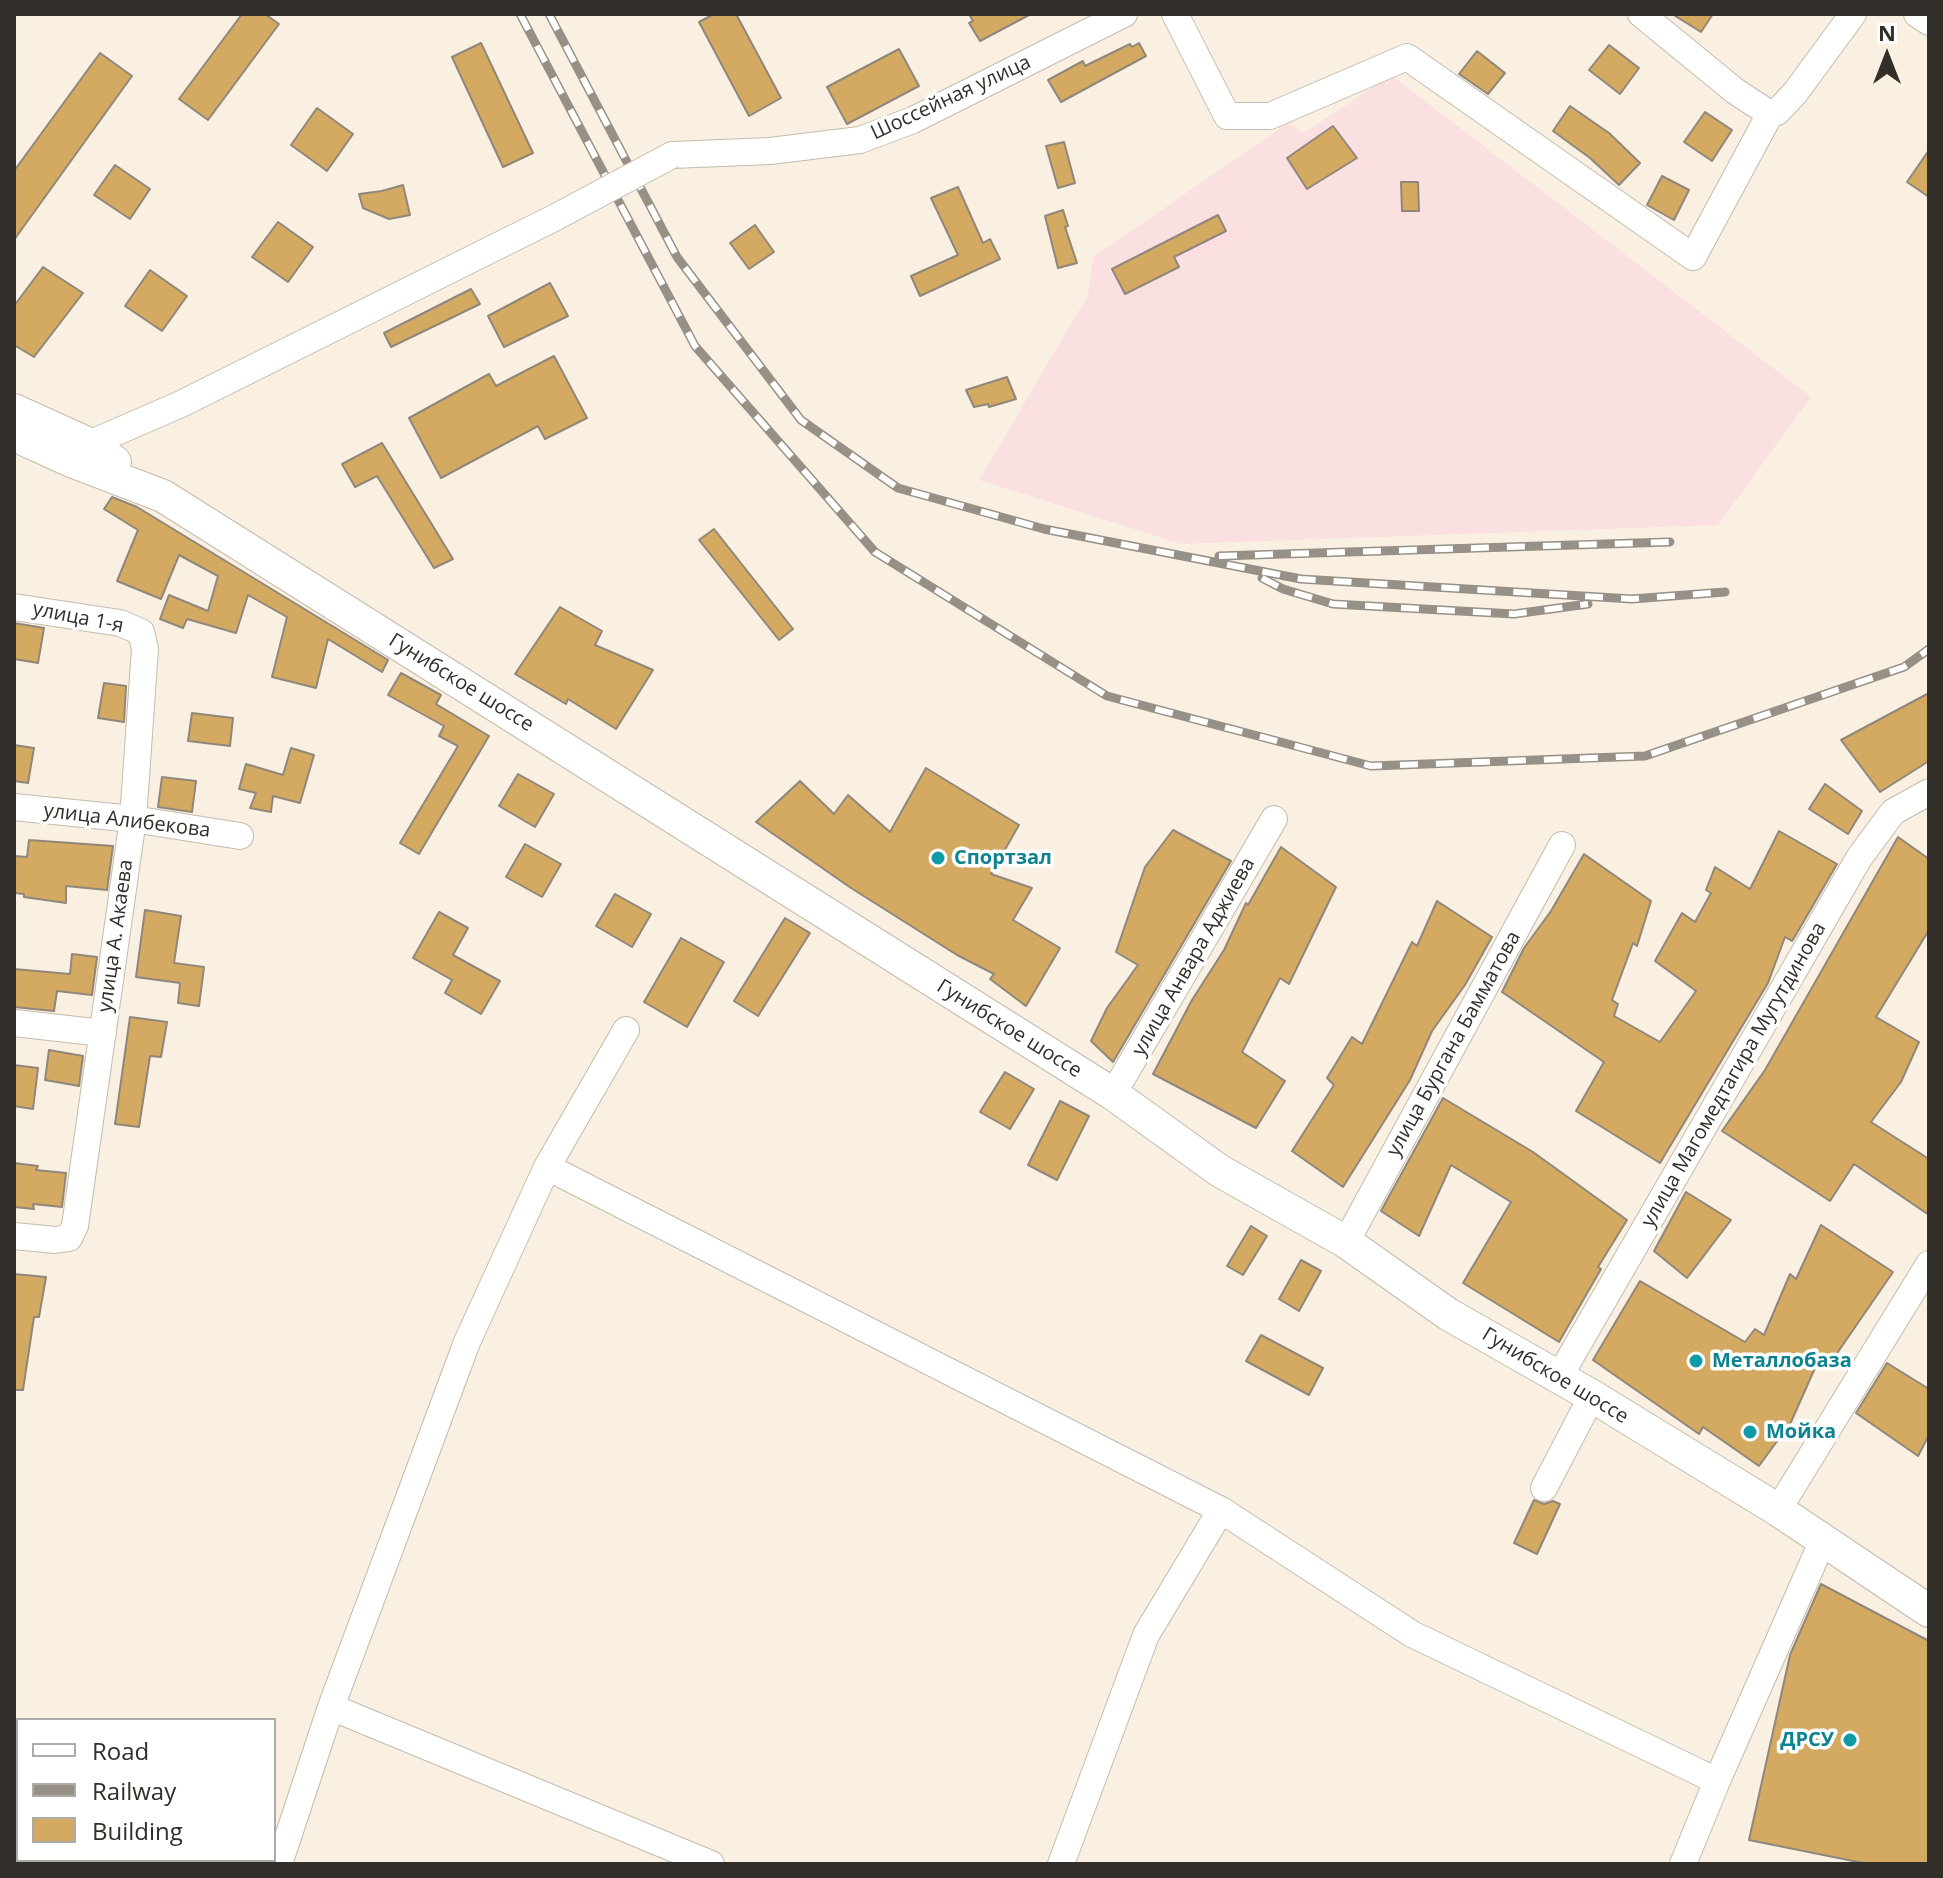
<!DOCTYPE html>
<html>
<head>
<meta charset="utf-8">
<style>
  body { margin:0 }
  #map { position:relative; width:1943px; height:1878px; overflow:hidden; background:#faf0e2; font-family:"Open Sans",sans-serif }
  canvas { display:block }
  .frame { position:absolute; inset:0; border:16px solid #322e29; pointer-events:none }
  .legend { position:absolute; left:16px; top:1718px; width:260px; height:144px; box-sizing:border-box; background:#fff; border:2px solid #adaba9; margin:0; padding:10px 14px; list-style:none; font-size:24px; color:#322e29 }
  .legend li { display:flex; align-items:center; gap:16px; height:40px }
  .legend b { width:40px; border:2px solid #adaba9 }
  .north { position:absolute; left:1847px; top:16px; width:80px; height:80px; -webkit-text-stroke:6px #fff; paint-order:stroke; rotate:0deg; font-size:22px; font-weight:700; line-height:32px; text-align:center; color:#322e29 }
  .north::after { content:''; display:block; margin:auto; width:28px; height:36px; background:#322e29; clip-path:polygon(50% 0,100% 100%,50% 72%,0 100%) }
</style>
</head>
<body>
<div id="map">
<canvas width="1943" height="1878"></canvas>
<div class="frame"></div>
<ul class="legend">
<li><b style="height:10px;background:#fff"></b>Road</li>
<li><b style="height:10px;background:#979086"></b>Railway</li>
<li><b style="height:22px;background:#d4aa63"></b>Building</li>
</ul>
<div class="north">N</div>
</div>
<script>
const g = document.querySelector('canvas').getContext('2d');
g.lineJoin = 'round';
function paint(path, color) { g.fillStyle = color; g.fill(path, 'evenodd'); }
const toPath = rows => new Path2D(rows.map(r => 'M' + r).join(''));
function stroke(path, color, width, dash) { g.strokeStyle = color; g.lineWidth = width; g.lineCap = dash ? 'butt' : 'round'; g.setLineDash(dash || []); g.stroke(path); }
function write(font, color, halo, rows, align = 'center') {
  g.font = font + ' "Open Sans",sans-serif'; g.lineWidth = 7; g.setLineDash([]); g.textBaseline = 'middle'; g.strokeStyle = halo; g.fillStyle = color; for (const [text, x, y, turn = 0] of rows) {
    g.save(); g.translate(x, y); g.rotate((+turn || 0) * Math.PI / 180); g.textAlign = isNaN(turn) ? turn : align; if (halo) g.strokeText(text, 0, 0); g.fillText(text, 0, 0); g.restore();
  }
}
paint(toPath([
  [1391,75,1811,397,1718,525,1181,544,979,480,1088,295,1093,257,1288,123,1304,133]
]), '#fbe0e2');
const building = toPath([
  [242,14,265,14,279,24,208,120,179,99,242,14],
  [714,14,736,14,781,98,749,116,699,22,714,14],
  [969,14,1031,14,980,41,969,23,973,21,969,14],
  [1672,14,1713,14,1701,32,1672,14],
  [481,43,533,153,503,167,452,57,481,43],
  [1139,43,1146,56,1061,102,1048,80,1083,61,1085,66,1130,44,1132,47,1139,43],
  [1609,45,1639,68,1620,94,1589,70,1609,45],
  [899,49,919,86,847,124,827,87,899,49],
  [1477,51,1505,73,1488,94,1459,74,1477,51],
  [100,53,132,76,14,240,14,171,100,53],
  [1570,106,1609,133,1640,163,1619,185,1590,158,1553,131,1570,106],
  [317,108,353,134,327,171,291,145,317,108],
  [1705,112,1732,130,1712,161,1684,142,1705,112],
  [1333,126,1357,158,1307,189,1287,158,1333,126],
  [1064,142,1075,183,1058,188,1046,146,1064,142],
  [1929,150,1929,197,1907,182,1929,150],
  [115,165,150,189,130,219,94,195,115,165],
  [1662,176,1689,190,1674,220,1647,205,1662,176],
  [1401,182,1418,182,1419,211,1402,211,1401,182],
  [403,185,410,215,389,219,363,208,359,194,382,191,403,185],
  [958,187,983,243,990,239,1000,259,920,296,911,276,958,255,931,198,958,187],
  [1063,210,1068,226,1065,227,1077,263,1058,268,1045,216,1063,210],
  [1218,215,1226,231,1174,257,1179,267,1125,294,1112,269,1218,215],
  [278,222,313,247,288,282,252,257,278,222],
  [755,225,774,252,749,269,730,243,755,225],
  [43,267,83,293,34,357,14,345,14,306,43,267],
  [150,270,187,296,162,331,125,306,150,270],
  [550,283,568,316,504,347,488,316,550,283],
  [471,289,480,304,391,347,384,333,471,289],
  [554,356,587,418,545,439,538,426,441,478,409,418,489,374,496,386,554,356],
  [1007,377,1016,399,989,407,988,404,974,407,966,390,1007,377],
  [382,443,453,559,434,568,377,476,355,487,342,464,382,443],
  [112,497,137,507,388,660,382,672,328,639,316,688,272,677,287,617,248,595,236,633,187,619,183,628,160,619,169,595,208,611,218,576,179,555,161,599,117,581,138,530,104,509,112,497],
  [714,529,793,629,779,640,699,540,714,529],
  [560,607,602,631,595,645,653,670,616,729,568,699,566,704,515,674,560,607],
  [14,623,44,628,38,663,14,659,14,623],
  [401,673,441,695,436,704,489,736,419,854,400,843,458,746,439,736,444,726,388,695,401,673],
  [104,683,126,686,124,722,98,718,104,683],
  [1929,693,1929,761,1880,792,1841,740,1929,693],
  [192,713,233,718,230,746,188,741,192,713],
  [14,745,34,748,28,783,14,781,14,745],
  [291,748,314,755,300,803,273,796,271,812,250,808,256,793,239,789,246,764,283,775,291,748],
  [926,768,1019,825,991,874,1032,888,1013,920,1060,948,1026,1006,990,979,994,974,957,955,851,888,756,822,800,781,834,814,848,795,890,832,926,768],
  [518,774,554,794,535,827,499,806,518,774],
  [162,777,196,781,192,812,158,807,162,777],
  [1825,784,1862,811,1848,834,1809,809,1825,784],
  [1173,830,1231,861,1113,1062,1091,1041,1107,1008,1138,965,1116,952,1145,867,1173,830],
  [1779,831,1837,864,1794,938,1792,941,1785,937,1768,983,1660,1163,1576,1111,1604,1062,1502,992,1524,948,1551,911,1584,854,1651,901,1637,946,1633,943,1612,1000,1618,1004,1614,1016,1660,1042,1696,991,1655,961,1682,913,1695,922,1711,893,1706,890,1715,867,1750,889,1779,831],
  [1898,837,1929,859,1929,930,1876,1017,1919,1042,1901,1082,1871,1122,1929,1159,1929,1215,1854,1164,1830,1201,1722,1131,1765,1070,1898,837],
  [29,840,113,846,107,890,66,886,66,903,24,897,24,894,14,893,14,856,27,857,29,840],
  [525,844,561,864,542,897,506,877,525,844],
  [1281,847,1336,887,1289,984,1280,978,1242,1052,1285,1081,1256,1128,1153,1074,1192,1000,1224,950,1246,903,1248,905,1281,847],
  [615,894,651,914,632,947,596,926,615,894],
  [1437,901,1492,937,1465,985,1432,1031,1410,1080,1343,1187,1292,1151,1334,1085,1327,1078,1352,1037,1362,1044,1412,942,1417,946,1437,901],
  [145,910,181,916,174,963,204,967,199,1006,178,1003,180,983,136,977,145,910],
  [439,912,468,928,453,955,500,981,481,1014,445,993,452,980,413,958,439,912],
  [785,918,810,933,758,1016,734,1001,785,918],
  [681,938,724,962,687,1027,644,1002,681,938],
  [72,954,97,957,92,995,57,991,54,1011,14,1007,14,969,70,974,72,954],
  [130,1017,167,1022,161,1057,150,1056,139,1127,115,1124,130,1017],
  [49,1050,83,1056,79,1086,45,1080,49,1050],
  [14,1065,38,1068,33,1109,14,1106,14,1065],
  [1005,1072,1034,1089,1010,1129,980,1112,1005,1072],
  [1443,1098,1533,1152,1627,1220,1598,1267,1601,1269,1559,1342,1463,1283,1511,1202,1451,1165,1419,1236,1381,1211,1443,1098],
  [1060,1101,1089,1116,1057,1180,1028,1165,1060,1101],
  [14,1163,38,1166,36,1170,66,1173,62,1207,33,1204,34,1209,14,1207,14,1163],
  [1686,1192,1731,1220,1687,1278,1654,1251,1686,1192],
  [1821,1225,1893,1272,1829,1365,1819,1359,1791,1422,1759,1466,1703,1427,1699,1434,1593,1360,1640,1281,1745,1342,1755,1329,1764,1335,1790,1274,1796,1279,1821,1225],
  [1251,1226,1267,1236,1243,1275,1227,1266,1251,1226],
  [1301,1260,1321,1271,1299,1311,1279,1299,1301,1260],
  [14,1274,46,1277,39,1317,34,1317,23,1390,14,1390,14,1274],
  [1261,1335,1323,1368,1309,1395,1246,1361,1261,1335],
  [1887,1363,1929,1389,1929,1435,1918,1456,1856,1413,1887,1363],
  [1534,1500,1544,1504,1553,1501,1560,1504,1537,1554,1514,1543,1534,1500],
  [1821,1584,1929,1641,1929,1864,1868,1864,1749,1840,1790,1655,1821,1584]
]);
paint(building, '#d4aa63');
stroke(building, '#90877a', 2);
const minor = toPath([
  [1175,14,1227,116,1270,116,1407,57,1693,257,1770,114],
  [1641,14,1735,91,1770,114,1777,112,1795,93,1853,14],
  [1917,14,1929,22],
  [672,155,770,151,860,140,913,120,1124,14],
  [82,459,89,444,181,404,556,217],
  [14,607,120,623,141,632,145,649,133,819,75,1226,69,1238,55,1240,14,1236],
  [14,807,133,819,240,836],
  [14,1023,103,1033],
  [1113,1094,1274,819],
  [547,1167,1221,1510,1412,1634,1717,1781],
  [1346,1242,1562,845],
  [1559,1377,1859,858,1893,812,1929,792],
  [1544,1488,1592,1396],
  [1778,1510,1929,1264],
  [331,1707,711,1864],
  [279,1864,331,1707,467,1342,547,1167,626,1030],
  [1061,1864,1146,1635,1221,1510],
  [1683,1864,1717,1781,1823,1540]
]);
const major = toPath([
  [14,410,89,444,115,462],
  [14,435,69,460,163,496,1113,1094,1220,1171,1346,1242,1448,1314,1592,1396,1778,1510,1929,1611]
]);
stroke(minor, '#c4bbad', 28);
stroke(major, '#c4bbad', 34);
stroke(minor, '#fff', 26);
stroke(major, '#fff', 32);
const rail = toPath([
  [520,14,695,346,875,552,1107,696,1371,766,1645,756,1904,667,1929,649],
  [549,14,677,257,801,420,898,488,1044,529,1301,579,1632,599,1725,592],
  [1219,556,1670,542],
  [1262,578,1283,589,1333,604,1514,614,1588,604]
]);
stroke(rail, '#979086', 9);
stroke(rail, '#fff', 6, [18]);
const minorBridge = toPath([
  [556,217,672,155]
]);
stroke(minorBridge, '#c4bbad', 28, []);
stroke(minorBridge, '#fff', 26);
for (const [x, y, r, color] of [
  [938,858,8,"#0f9aa8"],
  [1696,1361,8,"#0f9aa8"],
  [1750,1432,8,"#0f9aa8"],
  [1850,1740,8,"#0f9aa8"]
]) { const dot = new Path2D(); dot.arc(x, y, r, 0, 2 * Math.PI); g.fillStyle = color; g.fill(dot); stroke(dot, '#fff', 3); }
write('20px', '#322e29', '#fff', [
  ["Шоссейная улица",951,98,-25],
  ["улица 1-я",78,618,11],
  ["Гунибское шоссе",461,683,32],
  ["улица Алибекова",127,821,7],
  ["улица А. Акаева",116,936,-82],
  ["улица Анвара Аджиева",1194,957,-60],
  ["Гунибское шоссе",1009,1029,32],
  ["улица Бургана Бамматова",1454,1044,-61],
  ["улица Магомедтагира Мугутдинова",1734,1075,-60],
  ["Гунибское шоссе",1555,1376,31]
]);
write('bold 20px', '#0d838f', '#fff', [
  ["Спортзал",954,858],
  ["Металлобаза",1712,1361],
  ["Мойка",1766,1432],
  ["ДРСУ",1834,1740,"right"]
], 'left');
</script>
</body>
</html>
